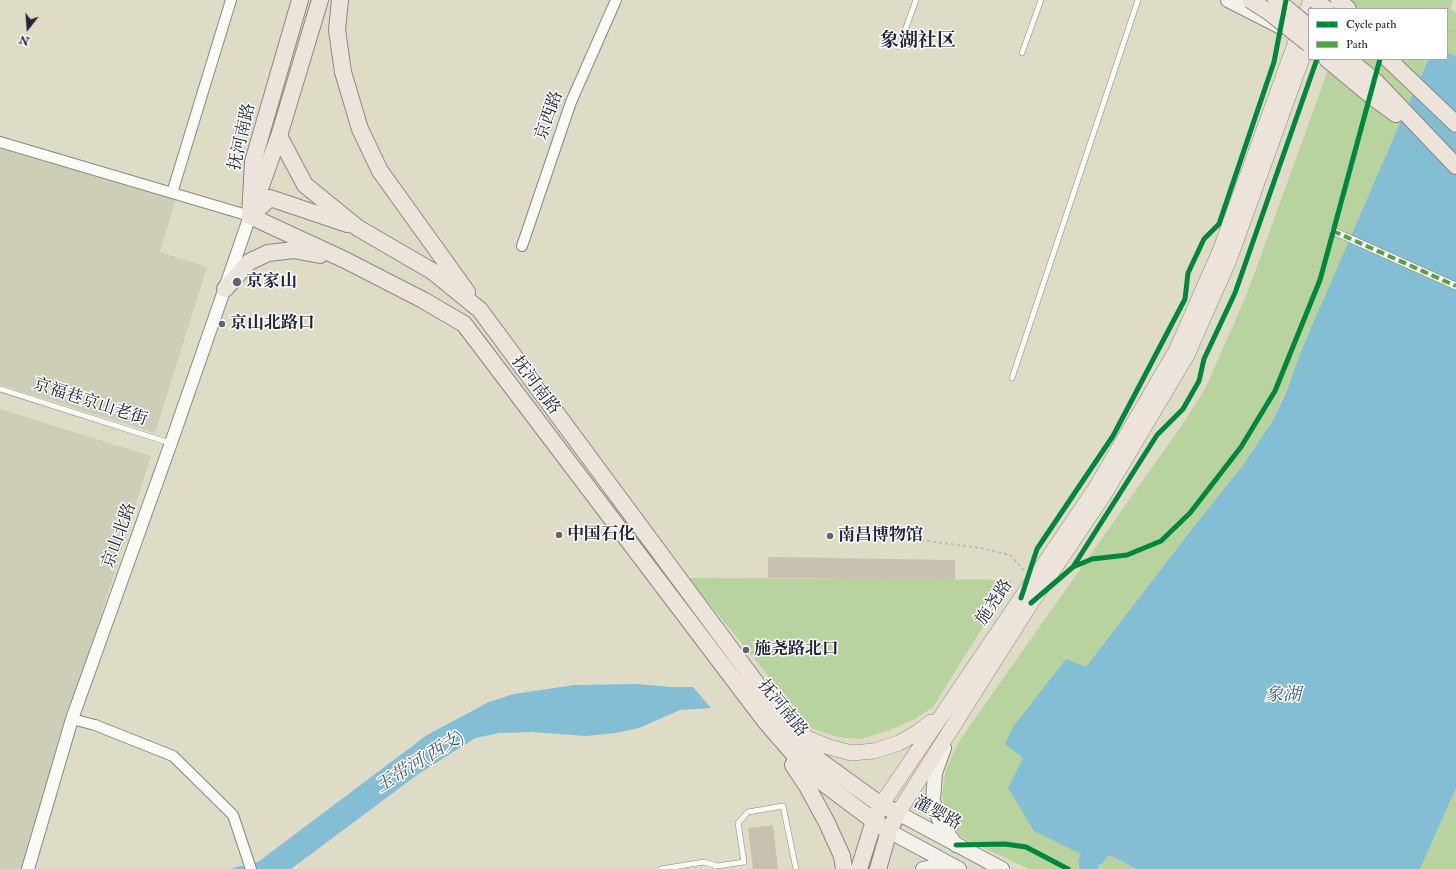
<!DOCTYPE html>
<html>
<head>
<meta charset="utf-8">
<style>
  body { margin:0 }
  #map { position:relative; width:1456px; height:869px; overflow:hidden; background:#dedbc7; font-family:"IM FELL Double Pica",serif }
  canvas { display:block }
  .legend { position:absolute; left:1308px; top:8px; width:140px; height:52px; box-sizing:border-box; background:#fff; border:1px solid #a7a7b1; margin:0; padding:5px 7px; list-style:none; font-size:12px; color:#22223b }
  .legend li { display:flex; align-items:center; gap:8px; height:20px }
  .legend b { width:20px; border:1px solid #a7a7b1 }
  .north { position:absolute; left:8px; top:8px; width:40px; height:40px; -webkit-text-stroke:3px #fff; paint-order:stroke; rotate:197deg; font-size:11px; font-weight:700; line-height:16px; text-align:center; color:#22223b }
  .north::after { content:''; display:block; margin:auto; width:14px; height:18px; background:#22223b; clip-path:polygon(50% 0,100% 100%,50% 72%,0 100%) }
</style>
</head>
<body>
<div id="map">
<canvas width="1456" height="869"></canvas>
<ul class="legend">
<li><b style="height:5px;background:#00873e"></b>Cycle path</li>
<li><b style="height:5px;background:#50a245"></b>Path</li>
</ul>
<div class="north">N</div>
</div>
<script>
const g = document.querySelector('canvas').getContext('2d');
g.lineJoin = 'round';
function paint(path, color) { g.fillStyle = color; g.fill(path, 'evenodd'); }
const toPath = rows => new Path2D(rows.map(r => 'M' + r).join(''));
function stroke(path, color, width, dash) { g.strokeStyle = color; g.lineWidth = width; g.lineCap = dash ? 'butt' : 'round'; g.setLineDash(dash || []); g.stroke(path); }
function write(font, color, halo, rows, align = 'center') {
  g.font = font + ' "IM FELL Double Pica","Noto Serif SC",serif'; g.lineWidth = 3; g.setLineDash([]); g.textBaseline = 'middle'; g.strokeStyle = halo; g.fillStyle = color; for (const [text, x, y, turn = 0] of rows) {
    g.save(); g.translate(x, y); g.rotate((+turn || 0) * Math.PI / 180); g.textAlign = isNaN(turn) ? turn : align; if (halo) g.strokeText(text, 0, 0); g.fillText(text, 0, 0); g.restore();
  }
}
paint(toPath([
  [0,145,176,199,160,252,207,267,155,433,0,385],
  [0,409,151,456,21,869,0,869]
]), '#ceceb6');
paint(toPath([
  [1352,0,1453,0,1450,9,1456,12,1456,56,1447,53,1447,9,1349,9],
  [1332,59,1429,59,1417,84,1273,420,1243,465,1195,525,1086,668,1066,659,1023,758,1079,853,1101,865,1109,855,1137,869,1029,869,961,837,947,818,942,795,946,769,959,741,1182,425,1206,387,1248,291],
  [688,578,1012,580,933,707,915,719,890,730,861,739,838,737,811,728],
  [1456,788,1456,869,1420,869]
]), '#b9d39e');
paint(toPath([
  [1447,53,1456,56,1456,788,1420,869,1137,869,1109,855,1101,865,1079,853,1034,831,1008,788,1023,758,1005,744,1013,727,1066,659,1086,667,1195,525,1243,465,1273,420,1286,392,1302,349,1417,84,1429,59,1447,59],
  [637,684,671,687,693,687,711,708,680,710,639,728,615,733,586,736,532,732,499,733,475,738,417,775,291,869,229,869,258,862,427,735,489,702,514,694,574,685]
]), '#84bed4');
stroke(toPath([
  [1089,862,1090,859]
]), '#84bed4', 21);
paint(toPath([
  [768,557,955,560,955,580,768,578],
  [773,825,778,869,753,869,748,828]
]), '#c9c1b0');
const service = toPath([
  [899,47,916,0],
  [1022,53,1041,0],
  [1012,378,1138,0],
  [0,389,170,443],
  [661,869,704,862,717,866,744,862,738,823,748,812,783,806,796,869]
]);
const pedestrian = toPath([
  [1333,231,1456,286]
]);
const minor = toPath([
  [0,142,250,216],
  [172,193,231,0],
  [522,246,571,102,616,0],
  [72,719,95,725,173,756,233,815,251,869]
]);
const tertiary = toPath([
  [28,869,72,719,171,443,250,216]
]);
const secondary = toPath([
  [1228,0,1281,27],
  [944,748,935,773,933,800,936,812,942,826,956,845],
  [898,813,1002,869],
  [889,831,959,869],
  [923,869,934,867,954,866]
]);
const primary = toPath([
  [795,729,809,739,829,747,851,753,874,751,899,743,918,732,931,722],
  [881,805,1095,489,1176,351,1220,251,1311,0],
  [898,813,1031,603,1105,493,1187,355,1229,260,1309,39]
]);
const trunk = toPath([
  [300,0,253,162,250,216,345,260,423,300,464,324,765,721,810,773,874,821,889,831],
  [320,0,279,136,305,185,358,228,432,271,480,310,785,722,820,761,881,805,898,813,889,831,878,869],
  [340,0,337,30,343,72,360,129,380,171,467,292],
  [1338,0,1348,9],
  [1327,59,1374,98,1396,114],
  [1348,59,1377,83,1456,166],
  [1388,59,1456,124],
  [279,136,250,216,270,198,347,224],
  [225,289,249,262,268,253,294,250,320,255],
  [793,765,807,786,827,823,842,856,844,869],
  [859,869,874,821,878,812]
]);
stroke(service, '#898882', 6);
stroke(pedestrian, '#898882', 8);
stroke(minor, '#898882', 12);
stroke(tertiary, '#898882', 14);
stroke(secondary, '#898882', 16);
stroke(primary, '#898882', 16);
stroke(trunk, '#898882', 18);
stroke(toPath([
  [1447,30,1456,32],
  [1447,59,1456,63],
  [838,529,981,548,1010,555,1024,570]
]), '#babab9', 2, [3, 3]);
stroke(service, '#fafaf7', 5);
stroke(pedestrian, '#fafaf7', 7);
stroke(minor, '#fafaf7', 10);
stroke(tertiary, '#fafaf7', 12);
stroke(secondary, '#f4f1ec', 14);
stroke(primary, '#ece4db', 15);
stroke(trunk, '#ece4db', 16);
const trunkBridge = toPath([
  [1250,0,1269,12,1309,44],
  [1276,0,1309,27],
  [1315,0,1326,9]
]);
stroke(trunkBridge, '#898882', 18, []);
stroke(trunkBridge, '#ece4db', 16);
stroke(toPath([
  [1333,231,1456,286]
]), '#50a245', 4, [8, 4]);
stroke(toPath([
  [1073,567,1092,559,1127,555,1161,541,1190,513,1241,447,1275,391,1320,280,1380,59],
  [1021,598,1037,549,1113,436,1185,299,1188,273,1204,239,1219,224,1274,62,1286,0],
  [1031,603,1073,567,1157,435,1183,409,1199,381,1204,359,1235,293,1317,59],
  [956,845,1005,844,1026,847,1068,869]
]), '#00873e', 5);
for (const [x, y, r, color] of [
  [237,282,5,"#64636c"],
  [222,324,4,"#64636c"],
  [559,535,4,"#64636c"],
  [830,536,4,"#64636c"],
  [746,650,4,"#64636c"]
]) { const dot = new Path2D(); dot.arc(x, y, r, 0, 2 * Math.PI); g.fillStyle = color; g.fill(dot); stroke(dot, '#fff', 1.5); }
write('17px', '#22223b', '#fff', [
  ["京西路",550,116,-70],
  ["抚河南路",243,137,-77],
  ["抚河南路",535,386,53],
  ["京福巷京山老街",90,403,18],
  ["京山北路",120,536,-70],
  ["施尧路",995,603,-56],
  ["抚河南路",782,709,51],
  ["灌婴路",937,814,28]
]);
write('bold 17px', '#22223b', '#fff', [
  ["京家山",246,282],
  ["京山北路口",230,324],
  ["中国石化",567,535],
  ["南昌博物馆",838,536],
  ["施尧路北口",754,650]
], 'left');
write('italic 18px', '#3a5b7a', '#fff', [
  ["象湖",1283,696],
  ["玉带河(西支)",420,763,-32]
]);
write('bold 19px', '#22223b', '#fff', [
  ["象湖社区",918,42]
]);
</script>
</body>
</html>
